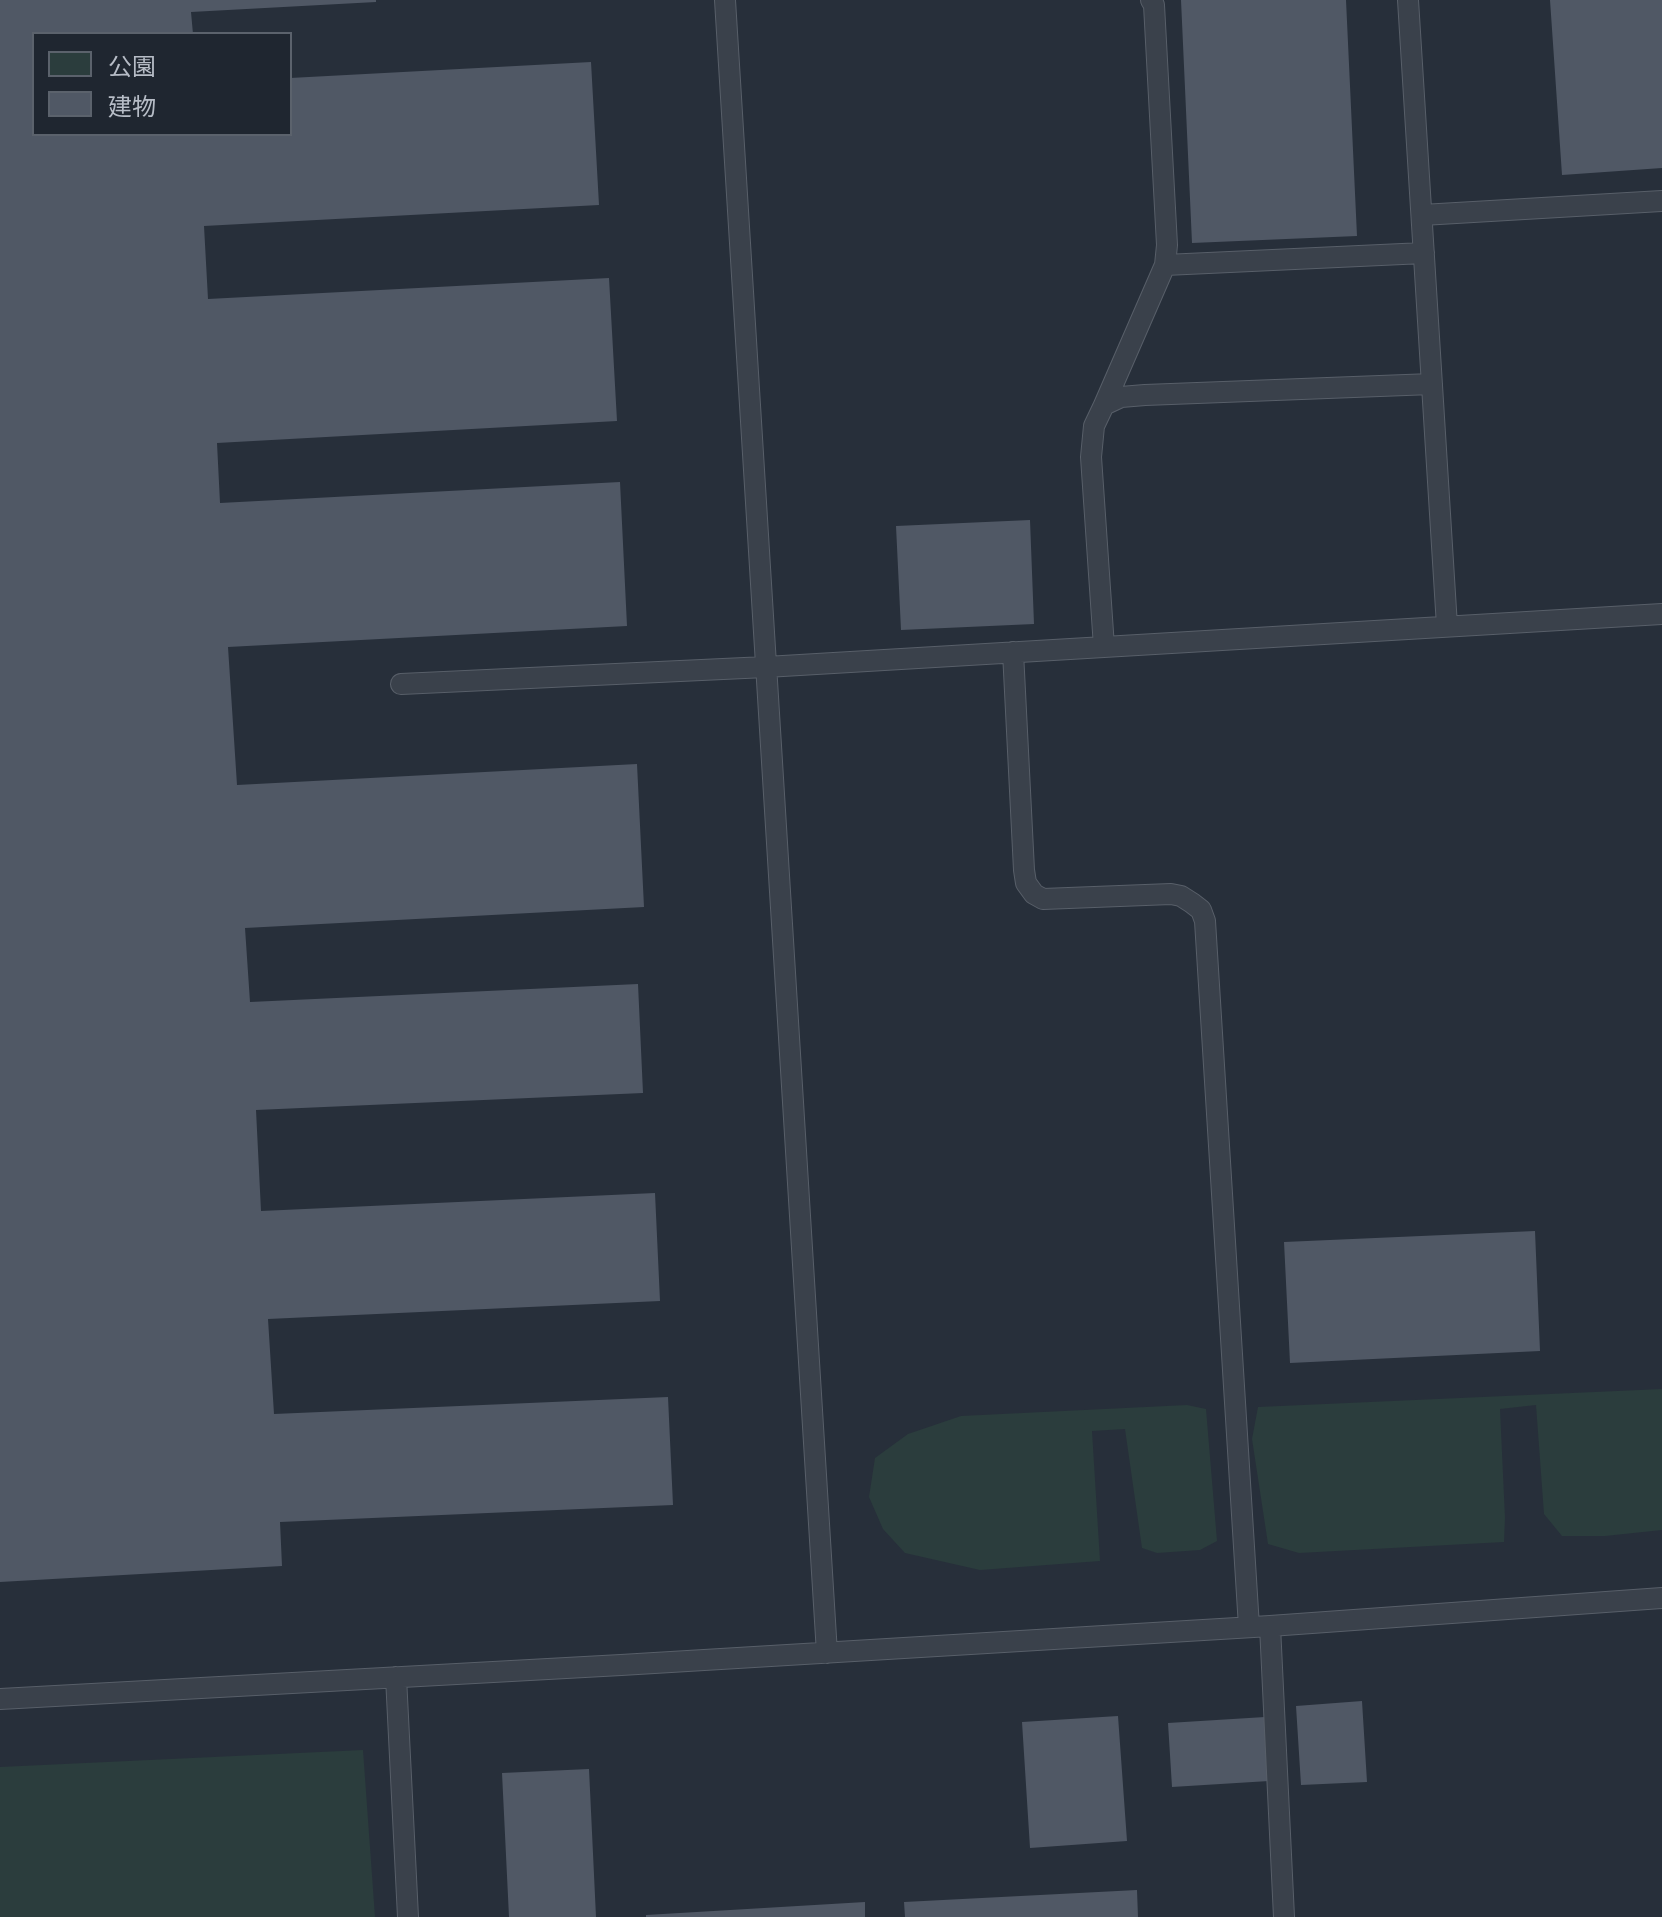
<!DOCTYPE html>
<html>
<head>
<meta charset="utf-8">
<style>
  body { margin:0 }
  #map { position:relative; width:1662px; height:1917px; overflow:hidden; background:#272f3a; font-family:"Work Sans","Noto Sans JP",sans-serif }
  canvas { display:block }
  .legend { position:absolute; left:32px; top:32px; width:260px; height:104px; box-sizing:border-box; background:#1f2630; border:2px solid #5b626c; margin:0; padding:10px 14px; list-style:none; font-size:24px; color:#b6bcc6 }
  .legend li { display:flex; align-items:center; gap:16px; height:40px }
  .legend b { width:40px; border:2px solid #5b626c }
</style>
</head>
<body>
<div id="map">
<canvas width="1662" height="1917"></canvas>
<ul class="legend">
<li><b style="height:22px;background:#2b3d3d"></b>公園</li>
<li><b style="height:22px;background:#505865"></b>建物</li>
</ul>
</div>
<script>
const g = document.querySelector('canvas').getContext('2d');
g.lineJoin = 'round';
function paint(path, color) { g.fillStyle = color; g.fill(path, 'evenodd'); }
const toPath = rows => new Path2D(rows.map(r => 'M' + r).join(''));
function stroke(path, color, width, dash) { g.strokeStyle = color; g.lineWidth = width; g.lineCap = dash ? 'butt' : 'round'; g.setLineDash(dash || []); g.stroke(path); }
paint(toPath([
  [1662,1389,1662,1530,1605,1536,1562,1536,1544,1514,1536,1405,1500,1409,1505,1518,1504,1542,1299,1553,1268,1544,1252,1439,1258,1407],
  [1187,1405,1206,1409,1217,1541,1200,1550,1157,1553,1142,1548,1125,1429,1092,1431,1100,1561,980,1570,905,1553,883,1529,869,1497,875,1458,908,1434,961,1416],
  [363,1750,375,1917,0,1917,0,1767]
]), '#2b3d3d');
paint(toPath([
  [0,0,376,0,376,2,191,12,193,34,34,34,34,134,290,134,290,78,591,62,599,205,204,226,208,299,609,278,617,421,217,443,220,503,620,482,627,626,228,647,237,785,637,764,644,907,245,928,250,1002,638,984,643,1093,256,1110,261,1211,655,1193,660,1301,268,1319,274,1414,668,1397,673,1505,280,1522,282,1566,0,1582],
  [1181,0,1346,0,1357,236,1192,243],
  [1550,0,1662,0,1662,168,1562,175],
  [1030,520,1034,624,901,630,896,526],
  [1535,1231,1540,1351,1290,1363,1284,1242],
  [1362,1701,1367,1782,1301,1785,1296,1706],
  [1118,1716,1127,1841,1030,1848,1022,1722],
  [1265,1717,1269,1781,1172,1787,1168,1723],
  [589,1769,596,1917,509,1917,502,1773],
  [1137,1890,1138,1917,905,1917,904,1902],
  [865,1902,865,1917,646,1917,646,1915]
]), '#505865');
const service = toPath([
  [725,0,827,1653],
  [1408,0,1447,626],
  [1422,215,1662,201],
  [1165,265,1424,253],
  [1104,405,1165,265,1167,245,1154,5,1151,0],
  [1104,647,1091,457,1094,426,1104,405,1121,397,1145,395,1432,384],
  [1013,652,1024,870,1026,883,1034,894,1043,899,1171,894,1181,896,1192,903,1201,910,1205,921,1249,1627],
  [401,684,766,667,1662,614],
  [1270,1626,1284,1917],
  [396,1677,408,1917],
  [0,1699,621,1665,1270,1626,1662,1598]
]);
stroke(service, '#585f69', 22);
stroke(service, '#3a414b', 20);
</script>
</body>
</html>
